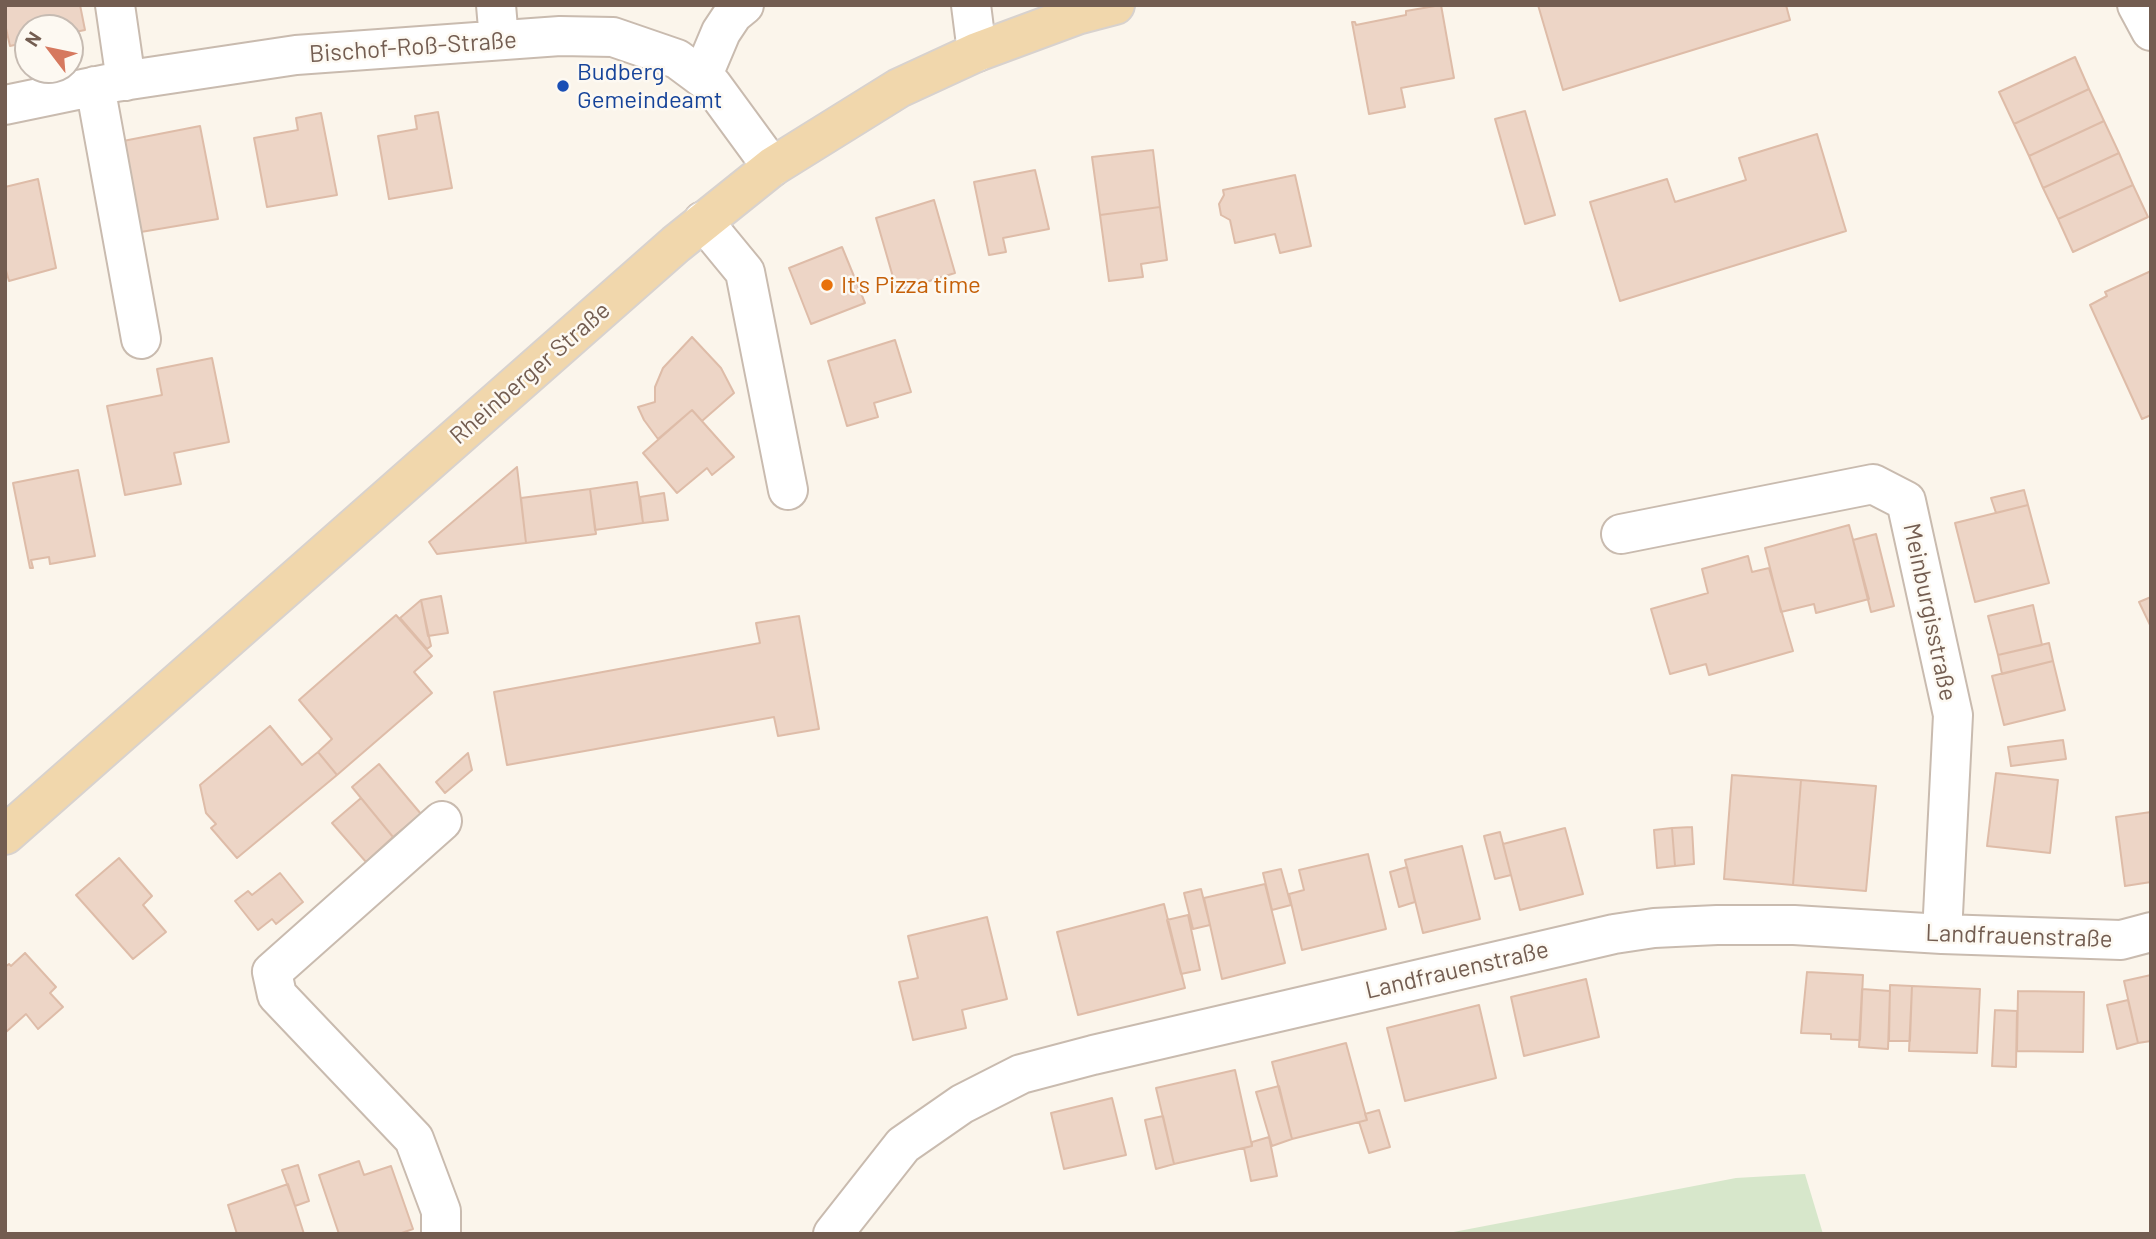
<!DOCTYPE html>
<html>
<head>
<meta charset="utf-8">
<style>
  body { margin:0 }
  #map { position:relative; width:2156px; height:1239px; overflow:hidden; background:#fbf5eb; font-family:Barlow,sans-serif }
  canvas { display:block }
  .frame { position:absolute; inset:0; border:7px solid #735d51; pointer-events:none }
  .north { position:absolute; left:14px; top:14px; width:70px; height:70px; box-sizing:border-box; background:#fdf9f2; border:2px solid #c6bbb2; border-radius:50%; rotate:302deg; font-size:19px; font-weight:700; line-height:28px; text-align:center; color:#735d51 }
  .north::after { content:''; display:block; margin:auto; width:24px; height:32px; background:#d6795f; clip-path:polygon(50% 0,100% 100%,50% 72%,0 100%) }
</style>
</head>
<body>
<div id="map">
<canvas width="2156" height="1239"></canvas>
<div class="frame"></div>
<div class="north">N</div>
</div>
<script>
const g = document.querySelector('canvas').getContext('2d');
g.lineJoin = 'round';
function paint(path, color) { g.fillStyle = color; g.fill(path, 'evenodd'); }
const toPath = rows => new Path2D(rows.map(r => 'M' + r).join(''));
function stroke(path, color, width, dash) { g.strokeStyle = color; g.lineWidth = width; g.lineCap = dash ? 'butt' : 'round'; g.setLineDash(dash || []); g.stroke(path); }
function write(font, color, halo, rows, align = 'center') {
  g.font = font + ' Barlow,sans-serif'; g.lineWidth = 5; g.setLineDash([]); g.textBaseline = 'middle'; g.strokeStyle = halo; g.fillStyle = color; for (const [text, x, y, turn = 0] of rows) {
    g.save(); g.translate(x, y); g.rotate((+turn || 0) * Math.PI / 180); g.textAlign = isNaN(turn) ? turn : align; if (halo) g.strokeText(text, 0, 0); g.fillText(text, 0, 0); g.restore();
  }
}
paint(toPath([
  [1805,1174,1823,1234,1443,1234,1736,1178]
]), '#d7e7cb');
const building = toPath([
  [5,5,80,5,85,30,70,33,70,28,28,28,28,42,10,46,5,24,5,5],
  [1441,5,1454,78,1401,88,1405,107,1369,114,1352,22,1355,22,1356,25,1406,15,1406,11,1441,5],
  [1538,5,1786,5,1790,20,1563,90,1538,5],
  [2075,57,2089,89,2014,124,1999,92,2075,57],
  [2089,89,2104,121,2029,156,2014,124,2089,89],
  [1525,111,1555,215,1525,224,1495,119,1525,111],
  [438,112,452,188,389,199,378,136,417,129,415,116,438,112],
  [321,113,337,195,267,207,254,138,298,130,296,118,321,113],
  [2104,121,2119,153,2043,188,2029,156,2104,121],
  [200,126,218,219,135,233,118,142,200,126],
  [1817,134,1846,231,1620,301,1590,202,1667,179,1675,202,1746,180,1739,158,1817,134],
  [1153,150,1160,207,1100,215,1092,157,1153,150],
  [2119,153,2133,185,2058,219,2043,188,2119,153],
  [1035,170,1049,229,1003,238,1006,252,989,255,974,182,1035,170],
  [1295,175,1311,246,1280,253,1275,234,1235,243,1230,220,1221,215,1219,204,1224,195,1223,190,1295,175],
  [38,179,56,268,9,281,5,267,5,187,38,179],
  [2133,185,2148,217,2073,252,2058,219,2133,185],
  [934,200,955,273,897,291,876,218,934,200],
  [1160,207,1167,260,1141,264,1143,277,1109,281,1100,215,1160,207],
  [842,247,865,303,811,324,789,268,842,247],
  [2151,271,2151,415,2142,419,2090,305,2107,296,2105,292,2151,271],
  [692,337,721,368,734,393,702,421,692,410,658,439,644,420,638,407,655,402,655,387,663,368,692,337],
  [895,340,911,392,874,403,878,417,847,426,828,361,895,340],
  [212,358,229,442,174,453,181,484,125,495,107,406,162,395,157,369,212,358],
  [692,410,734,457,712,475,707,468,677,493,643,453,692,410],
  [517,467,526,543,437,554,429,542,517,467],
  [78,470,95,556,50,564,49,557,31,560,33,568,30,568,13,483,78,470],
  [637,482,643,523,595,530,590,489,637,482],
  [590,489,596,534,526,543,521,498,590,489],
  [2024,490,2028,505,1996,513,1991,498,2024,490],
  [664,493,668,520,643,523,640,497,664,493],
  [2028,505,2049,583,1975,602,1955,523,2028,505],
  [1849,525,1869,599,1816,613,1814,604,1781,612,1765,548,1849,525],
  [1876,534,1894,606,1871,612,1853,540,1876,534],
  [1748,556,1752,572,1769,568,1793,651,1709,675,1706,664,1670,674,1651,609,1708,593,1702,569,1748,556],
  [441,596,448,633,428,636,421,600,441,596],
  [2151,597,2151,627,2139,602,2151,597],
  [421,600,431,646,427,649,400,618,421,600],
  [2033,605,2042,645,1998,655,1988,616,2033,605],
  [396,615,432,656,414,672,432,693,337,775,318,752,332,739,299,700,396,615],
  [799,616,819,729,778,736,774,717,507,765,494,692,760,643,756,623,799,616],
  [2049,643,2053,661,2002,674,1998,655,2049,643],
  [2053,661,2065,710,2004,725,1992,676,2053,661],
  [270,726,302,765,318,752,337,775,237,858,211,828,216,824,206,813,200,785,270,726],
  [2063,740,2066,759,2011,766,2008,747,2063,740],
  [468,753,472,770,445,793,436,782,468,753],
  [379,764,421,814,393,837,352,787,379,764],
  [1996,773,2058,780,2050,853,1987,846,1996,773],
  [1732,775,1801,780,1793,885,1724,879,1732,775],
  [1801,780,1876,786,1866,891,1793,885,1801,780],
  [361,798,393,837,366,862,332,823,361,798],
  [2151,812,2151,882,2125,886,2116,817,2151,812],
  [1692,827,1694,864,1675,866,1672,828,1692,827],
  [1565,828,1583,894,1520,910,1503,844,1565,828],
  [1672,828,1675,866,1657,868,1654,830,1672,828],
  [1500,832,1511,875,1495,879,1484,836,1500,832],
  [1462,846,1480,919,1423,933,1405,860,1462,846],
  [1368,854,1386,929,1302,950,1289,894,1304,890,1299,870,1368,854],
  [119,858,152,896,143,905,166,932,133,959,76,895,119,858],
  [1407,867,1415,902,1399,907,1390,872,1407,867],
  [1281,869,1291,905,1272,910,1263,873,1281,869],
  [280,873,303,902,276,924,272,919,258,930,235,901,248,891,252,895,280,873],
  [1265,884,1285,963,1222,979,1204,898,1265,884],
  [1201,889,1210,925,1193,929,1184,893,1201,889],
  [1164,904,1185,988,1078,1015,1057,932,1164,904],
  [1188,915,1200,970,1181,974,1167,920,1188,915],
  [987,917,1007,999,962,1010,966,1028,913,1040,899,982,918,978,908,936,987,917],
  [25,953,56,987,50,993,63,1007,38,1029,26,1014,6,1032,5,967,9,964,11,966,25,953],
  [1807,972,1863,975,1860,1040,1831,1039,1831,1034,1801,1033,1807,972],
  [2151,975,2151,1041,2138,1043,2124,981,2151,975],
  [1586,979,1599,1037,1524,1056,1511,997,1586,979],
  [1890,985,1912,986,1910,1041,1889,1041,1890,985],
  [1912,986,1980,989,1977,1053,1909,1051,1912,986],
  [1862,989,1890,991,1888,1049,1859,1047,1862,989],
  [2018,991,2084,992,2083,1052,2017,1051,2018,991],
  [2128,1000,2138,1043,2117,1049,2107,1005,2128,1000],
  [1479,1005,1496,1078,1405,1101,1387,1028,1479,1005],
  [1995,1010,2017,1011,2016,1067,1992,1066,1995,1010],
  [1346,1043,1367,1120,1292,1139,1272,1062,1346,1043],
  [1235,1070,1252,1146,1174,1164,1156,1088,1235,1070],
  [1279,1086,1292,1139,1272,1146,1256,1092,1279,1086],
  [1112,1098,1126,1155,1064,1169,1051,1113,1112,1098],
  [1379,1110,1390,1147,1369,1153,1359,1122,1367,1120,1365,1114,1379,1110],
  [1163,1116,1174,1164,1156,1169,1145,1120,1163,1116],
  [1269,1137,1277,1176,1251,1181,1244,1148,1252,1146,1252,1142,1269,1137],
  [359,1161,364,1175,391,1166,413,1229,399,1234,339,1234,319,1175,359,1161],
  [298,1165,309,1201,295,1206,282,1170,298,1165],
  [288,1184,304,1234,237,1234,228,1205,288,1184]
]);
paint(building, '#edd5c6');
stroke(building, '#debca8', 2);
const minor = toPath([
  [115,5,126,81],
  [496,5,499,40],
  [971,5,977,52],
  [2137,5,2151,31],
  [702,77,721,32,733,14,744,5],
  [95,86,141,339],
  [5,105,116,82,296,55,560,36,613,37,677,59,712,85,772,167],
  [703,221,745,272,788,490],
  [1621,534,1873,484,1906,501,1953,715,1942,934],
  [441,1234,441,1211,414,1139,277,995,272,972,442,821],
  [833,1234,903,1145,962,1104,1021,1074,1093,1055,1614,934,1654,928,1717,925,1794,925,1942,934,2121,940,2151,932]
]);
const major = toPath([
  [5,835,676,244,772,167,899,88,977,52,1077,15,1115,5]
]);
stroke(minor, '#c9bbaf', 42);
stroke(major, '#d8d2ce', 42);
stroke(minor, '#fff', 38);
stroke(major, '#f1d7ac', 38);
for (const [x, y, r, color] of [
  [563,86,7,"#1a4fb4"],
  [827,285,7,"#e8710a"]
]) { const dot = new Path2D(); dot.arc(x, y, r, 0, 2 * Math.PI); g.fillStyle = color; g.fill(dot); stroke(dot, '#fdf9f2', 2.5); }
write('24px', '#735d51', '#fdf9f2', [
  ["Bischof-Roß-Straße",413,47,-4],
  ["Rheinberger Straße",530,373,-41],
  ["Meinburgisstraße",1930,612,78],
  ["Landfrauenstraße",2019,936,2],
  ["Landfrauenstraße",1457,970,-13]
]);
write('24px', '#164399', '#fdf9f2', [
  ["Budberg",577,72],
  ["Gemeindeamt",577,100]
], 'left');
write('24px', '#c56008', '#fdf9f2', [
  ["It's Pizza time",841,285]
], 'left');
</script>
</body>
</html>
